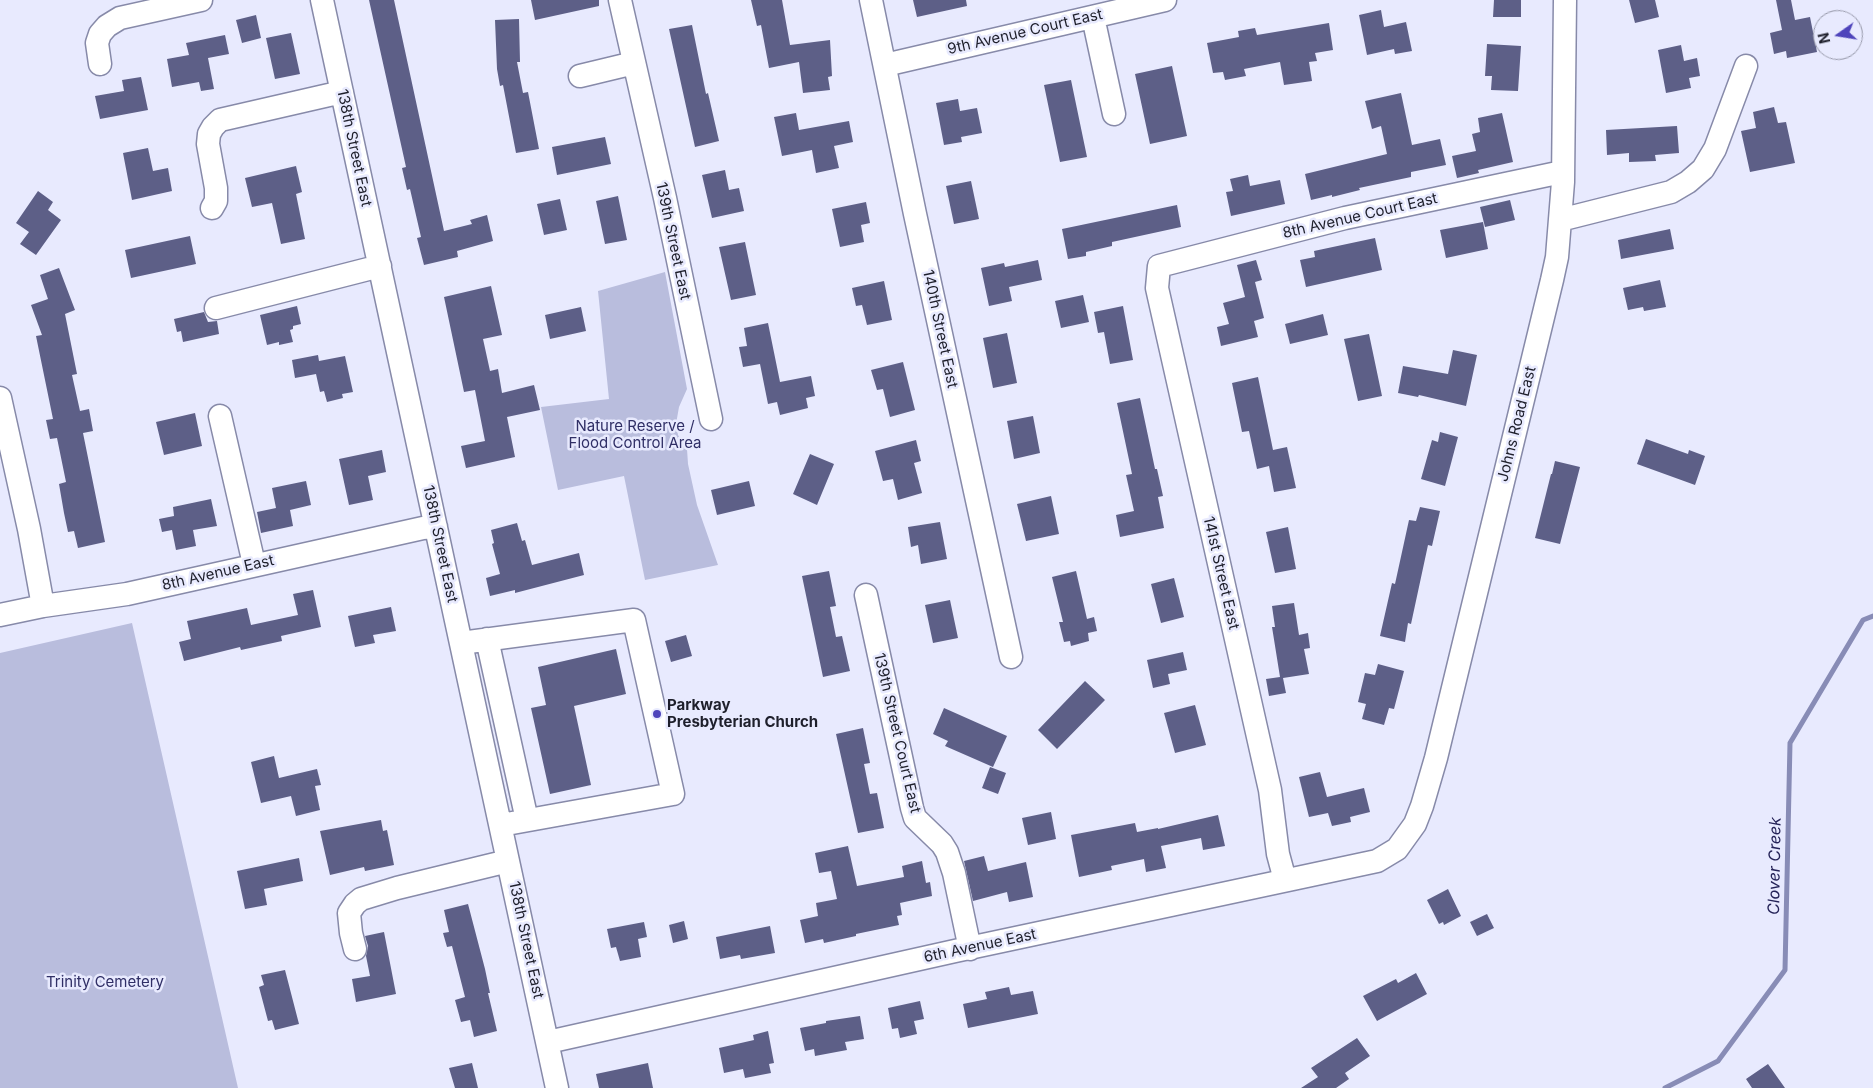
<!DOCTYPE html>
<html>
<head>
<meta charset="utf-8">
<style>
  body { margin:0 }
  #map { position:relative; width:1873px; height:1088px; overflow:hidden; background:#e8eafe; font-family:Inter,sans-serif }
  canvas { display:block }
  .north { position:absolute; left:1813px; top:10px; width:50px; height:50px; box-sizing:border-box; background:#e8eafe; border:1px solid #9799aa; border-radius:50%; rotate:257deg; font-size:14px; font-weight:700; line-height:20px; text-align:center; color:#1e1f2b }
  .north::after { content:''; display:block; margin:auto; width:18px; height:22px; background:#4e44bb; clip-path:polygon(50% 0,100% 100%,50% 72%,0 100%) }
</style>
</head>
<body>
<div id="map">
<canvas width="1873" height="1088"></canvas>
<div class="north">N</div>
</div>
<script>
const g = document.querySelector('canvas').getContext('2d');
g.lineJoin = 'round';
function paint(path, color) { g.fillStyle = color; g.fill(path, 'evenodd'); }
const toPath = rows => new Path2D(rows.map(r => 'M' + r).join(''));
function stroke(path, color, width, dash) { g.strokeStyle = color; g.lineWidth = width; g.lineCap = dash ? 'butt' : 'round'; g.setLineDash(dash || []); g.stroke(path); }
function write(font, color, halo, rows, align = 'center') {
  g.font = font + ' Inter,sans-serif'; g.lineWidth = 5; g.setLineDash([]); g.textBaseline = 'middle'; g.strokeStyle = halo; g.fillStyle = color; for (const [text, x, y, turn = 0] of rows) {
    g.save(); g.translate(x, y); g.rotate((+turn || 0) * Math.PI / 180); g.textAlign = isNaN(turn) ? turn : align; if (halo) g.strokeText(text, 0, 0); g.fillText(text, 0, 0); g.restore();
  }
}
paint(toPath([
  [665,272,687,389,679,407,676,424,678,435,687,449,688,464,697,505,718,565,645,580,624,476,558,490,541,407,609,399,598,291],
  [132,623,238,1088,0,1088,0,653]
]), '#b9bddd');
stroke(toPath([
  [1665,1088,1718,1061,1785,970,1790,743,1863,620,1873,616]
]), '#888cb6', 5);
paint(toPath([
  [369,0,394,0,444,231,472,224,470,220,487,215,493,241,457,251,458,257,424,265,417,238,421,237,410,189,407,190,402,168,406,167],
  [531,0,599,0,599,6,535,20],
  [751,0,782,0,790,45,830,40,832,76,828,77,830,90,803,93,799,62,769,68,761,25,757,26],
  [913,0,966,0,967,6,917,17],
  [1494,0,1521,0,1521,17,1493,17],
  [1629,0,1655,0,1659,17,1635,23],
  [1776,0,1791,0,1795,20,1810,17,1817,52,1787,58,1786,51,1774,54,1770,33,1782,30],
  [1381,10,1384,27,1406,22,1412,51,1395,54,1394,49,1367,55,1359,15],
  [256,15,261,38,242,43,236,20],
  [519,19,520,62,517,62,523,93,528,92,539,149,516,153,503,85,500,86,497,69,495,20],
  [1329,23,1333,50,1315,53,1317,61,1309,62,1312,81,1284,85,1280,62,1244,69,1246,76,1225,80,1223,72,1213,73,1207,43,1239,37,1238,31,1255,28,1257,35],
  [692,25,706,94,708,93,719,141,695,147,669,29],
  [291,33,300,74,275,79,266,38],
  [225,35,229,54,208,58,214,89,201,91,199,82,172,87,167,59,189,55,186,43],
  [1487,44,1521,46,1518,91,1491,90,1492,76,1485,76],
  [1681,45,1684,61,1697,58,1700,76,1689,78,1691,88,1666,93,1658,50],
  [1172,66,1187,136,1150,144,1135,74],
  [141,77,148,110,100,119,95,96,124,91,122,80],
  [1071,80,1087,157,1060,162,1044,85],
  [1401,93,1412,145,1440,139,1446,165,1411,172,1411,177,1359,188,1360,190,1332,197,1332,195,1311,200,1305,174,1387,154,1381,126,1372,129,1365,101],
  [958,99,960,111,977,108,982,133,961,137,962,142,944,145,936,103],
  [1774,107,1778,123,1786,122,1795,163,1750,172,1741,131,1756,128,1753,112],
  [796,113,799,130,849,121,853,142,834,146,839,168,816,173,812,150,782,156,774,117],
  [1502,113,1513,162,1478,170,1479,173,1457,178,1452,156,1476,151,1472,134,1480,132,1478,118],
  [1677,126,1679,153,1655,155,1656,161,1629,162,1629,153,1607,155,1606,130],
  [605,137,611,164,557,175,552,147],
  [148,148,153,171,168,168,172,191,132,200,123,153],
  [296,166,302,192,296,194,305,239,281,244,272,203,252,207,245,178],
  [725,170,729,190,739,188,744,211,712,218,702,175],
  [1248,175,1250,186,1280,180,1285,204,1231,216,1226,192,1233,191,1230,179],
  [971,181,979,219,954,224,946,186],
  [38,191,53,202,48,210,61,220,36,255,20,244,29,232,16,223],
  [618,196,627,240,605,244,596,201],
  [560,199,567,230,544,235,537,204],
  [1510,200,1515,220,1485,227,1480,207],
  [866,202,870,223,861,225,864,242,840,247,832,209],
  [1177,205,1181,227,1112,242,1112,246,1086,252,1086,256,1068,259,1062,229],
  [1483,222,1488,249,1446,258,1440,230],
  [1670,229,1674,249,1621,259,1618,240],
  [190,236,196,264,131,278,125,250],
  [1375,238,1382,270,1306,287,1300,260,1315,257,1314,251],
  [745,242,756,295,731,300,719,247],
  [1038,260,1042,280,1009,287,1012,301,989,306,981,268,1004,263,1005,267],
  [1256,260,1262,280,1255,282,1264,318,1254,321,1258,337,1221,346,1217,327,1229,324,1223,303,1245,297,1237,265],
  [59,268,75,310,65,314,77,374,72,375,80,411,89,409,93,431,83,433,105,542,78,548,74,531,68,532,64,513,59,484,66,482,57,438,50,439,46,420,53,419,36,336,42,335,31,305,48,299,40,275],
  [1660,280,1666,307,1644,311,1643,307,1628,310,1623,288],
  [884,281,892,320,867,325,862,305,856,306,852,288],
  [491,286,502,335,483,339,490,371,498,369,502,393,534,385,540,410,507,417,515,457,466,468,461,446,485,441,475,390,464,392,444,297],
  [1083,295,1089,322,1061,328,1055,301],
  [297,306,301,324,293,326,293,329,290,330,293,342,279,345,279,342,267,345,260,315],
  [1123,306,1133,360,1110,364,1104,332,1098,333,1094,312],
  [581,307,586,331,550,339,545,315],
  [204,312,208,322,217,321,219,334,183,342,181,331,177,332,174,319],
  [1323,314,1328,335,1290,344,1285,324],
  [768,323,780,382,811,376,815,396,806,398,808,408,780,415,777,402,768,404,760,364,743,367,739,347,747,346,744,328],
  [1007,333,1017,383,993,388,983,338],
  [1369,334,1382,396,1358,401,1344,339],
  [1453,350,1477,355,1466,406,1419,395,1418,397,1398,393,1403,366,1448,374],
  [318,355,319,361,345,356,353,392,342,394,343,398,327,402,324,391,320,392,316,374,295,378,292,360],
  [903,362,915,410,890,417,883,389,877,390,871,370],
  [1258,377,1273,450,1287,447,1296,488,1274,492,1269,466,1257,469,1249,431,1242,432,1232,383],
  [1140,398,1155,469,1157,469,1163,496,1158,497,1164,528,1120,537,1116,515,1134,511,1126,475,1132,474,1117,403],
  [195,413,202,446,164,455,156,422],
  [1033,416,1040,453,1014,459,1007,421],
  [1440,432,1458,437,1445,486,1421,479,1432,440,1438,442],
  [1646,439,1688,454,1689,450,1705,456,1695,485,1637,464],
  [916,440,921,461,914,463,922,493,898,500,893,479,883,481,875,451],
  [382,450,386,472,368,476,373,500,349,505,339,459],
  [810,454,834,464,817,505,793,494],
  [1555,461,1580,467,1560,544,1535,538,1551,474,1552,474],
  [306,481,311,505,290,510,293,526,261,533,257,512,276,508,272,488],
  [749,481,755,506,717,515,711,490],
  [1051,496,1059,534,1026,541,1017,504],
  [211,499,217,526,193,530,196,546,176,550,172,530,162,532,159,519,174,516,173,507],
  [1420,507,1440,511,1432,546,1428,545,1411,624,1408,623,1405,642,1380,636,1392,583,1395,584,1409,520,1416,521],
  [940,522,947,559,921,564,918,545,911,547,908,527],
  [517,523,522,541,525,540,532,565,579,553,584,575,515,593,515,590,490,596,486,578,500,574,492,544,494,543,491,530],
  [1288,527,1296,569,1275,573,1266,532],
  [829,571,836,606,830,607,836,637,842,636,850,671,823,677,802,576],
  [1076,571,1087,619,1094,617,1097,631,1088,633,1089,641,1071,646,1070,641,1064,642,1059,622,1063,622,1052,577],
  [1174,578,1184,617,1161,623,1151,584],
  [313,590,321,627,281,636,282,641,241,650,240,647,184,661,179,642,191,639,187,621,247,608,251,625,298,615,293,594],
  [950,600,958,638,933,643,925,605],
  [1294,603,1299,635,1308,633,1310,648,1304,649,1309,674,1283,678,1286,693,1269,696,1266,679,1280,677,1272,627,1275,627,1272,606],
  [391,607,396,631,373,635,375,643,355,647,348,616],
  [686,635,692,656,671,662,665,641],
  [616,649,626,694,574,706,591,785,550,794,531,708,546,705,538,667],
  [1183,652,1187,670,1168,674,1170,684,1153,688,1147,660],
  [1378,664,1404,671,1394,709,1389,708,1384,725,1362,719,1366,704,1358,702,1365,673,1375,675],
  [1085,681,1105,700,1057,749,1038,730],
  [1195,705,1206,745,1175,753,1164,713],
  [944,708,1007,736,993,767,945,746,948,741,933,734],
  [863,728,870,763,864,764,870,794,877,793,884,828,858,833,836,734],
  [274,756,279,778,317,769,321,785,315,786,320,810,296,816,291,796,261,803,251,762],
  [990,767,1006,773,998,794,982,788],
  [1320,772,1327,797,1364,788,1370,812,1350,817,1351,822,1332,826,1328,813,1309,817,1299,777],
  [1051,812,1056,839,1028,845,1022,818],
  [1218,815,1225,846,1203,850,1201,838,1161,846,1166,868,1146,872,1144,859,1111,866,1112,870,1079,877,1071,835,1135,823,1137,832,1158,828,1158,829],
  [381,820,383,831,387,830,394,865,365,871,364,867,330,875,320,831],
  [848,846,857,886,904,877,902,866,922,861,926,883,930,882,932,896,900,903,902,915,897,916,899,925,856,934,856,936,824,943,823,939,805,943,800,920,818,916,816,903,837,899,831,871,819,873,815,853],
  [984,856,988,871,1026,862,1033,897,1009,902,1007,892,973,901,964,861],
  [299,858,303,881,264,889,267,905,245,909,237,871],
  [1448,889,1461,916,1444,925,1443,922,1439,924,1427,900],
  [468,904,485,969,490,993,488,993,497,1031,474,1037,470,1020,461,1022,455,1000,465,997,452,946,447,947,443,933,449,932,444,910],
  [1487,914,1494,928,1477,936,1470,922],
  [684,921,688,939,673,943,669,925],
  [644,922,647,937,638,939,641,957,620,961,616,947,611,948,607,929],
  [770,926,775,953,741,959,740,955,720,959,716,937],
  [384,932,396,994,356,1002,352,979,370,976,366,956,368,946,365,936],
  [285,970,299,1024,275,1030,272,1020,268,1021,259,987,264,985,261,975],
  [1416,973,1427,994,1377,1021,1363,996,1396,979,1398,983],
  [1009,987,1011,995,1033,991,1038,1014,968,1028,963,1004,987,999,985,992],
  [920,1001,924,1019,914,1021,917,1034,900,1038,898,1028,892,1029,888,1008],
  [860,1016,864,1039,845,1042,847,1050,815,1056,814,1049,805,1051,800,1028,826,1023,826,1021],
  [768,1031,774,1063,769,1064,771,1073,745,1078,743,1069,724,1073,719,1048,754,1040,753,1035],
  [1357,1038,1370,1056,1345,1073,1349,1079,1336,1088,1301,1088,1318,1077,1311,1068],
  [472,1063,478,1088,455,1088,449,1068],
  [648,1063,653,1088,599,1088,596,1074],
  [1768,1064,1785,1088,1752,1088,1746,1079]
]), '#5d5f87');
const minor = toPath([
  [322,0,557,1088],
  [620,0,665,198,711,419],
  [871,0,915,214,1011,657],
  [1093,17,1114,114],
  [100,64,97,43,100,34,107,26,120,18,201,0],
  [885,65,1165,0],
  [580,76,634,63],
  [212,208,216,201,216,188,208,144,209,134,213,127,220,120,342,92],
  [1560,220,1671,192,1688,182,1703,169,1715,149,1746,66],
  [216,308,380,266],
  [0,398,29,529,43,606],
  [220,416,254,564],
  [866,595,912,808,915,818,942,844,947,852,954,873,970,949],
  [0,615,43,606,127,594,423,528,436,527],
  [487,639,527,820],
  [461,643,634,620,673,794,501,825],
  [1285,880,1278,854,1270,790,1157,288,1159,266,1345,218,1562,172],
  [355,949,351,933,349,913,355,904,361,899,397,888,508,861],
  [548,1042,955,951,1377,861,1397,849,1415,824,1422,806,1436,758,1552,280,1557,257,1563,182,1565,0]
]);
stroke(minor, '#878aa9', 25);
stroke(minor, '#fff', 22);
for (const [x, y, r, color] of [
  [657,714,5,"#4e44bb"]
]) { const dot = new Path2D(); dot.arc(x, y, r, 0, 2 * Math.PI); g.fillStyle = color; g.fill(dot); stroke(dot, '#e8eafe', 2); }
write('15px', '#1e1f2b', '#e8eafe', [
  ["9th Avenue Court East",1025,32,-13],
  ["138th Street East",354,148,78],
  ["8th Avenue Court East",1360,216,-13],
  ["139th Street East",673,241,78],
  ["140th Street East",940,329,78],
  ["Johns Road East",1517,424,-76],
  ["138th Street East",440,544,78],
  ["8th Avenue East",218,573,-13],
  ["141st Street East",1221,573,77],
  ["139th Street Court East",897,733,77],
  ["138th Street East",526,940,78],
  ["6th Avenue East",980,946,-12]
]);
write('15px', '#302f66', '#e8eafe', [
  ["Nature Reserve /",635,426],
  ["Flood Control Area",635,443],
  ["Trinity Cemetery",105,982]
]);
write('bold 15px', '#1e1f2b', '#e8eafe', [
  ["Parkway",667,705],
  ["Presbyterian Church",667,722]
], 'left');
write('italic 16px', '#252358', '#e8eafe', [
  ["Clover Creek",1775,866,-89]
]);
</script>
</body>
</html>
